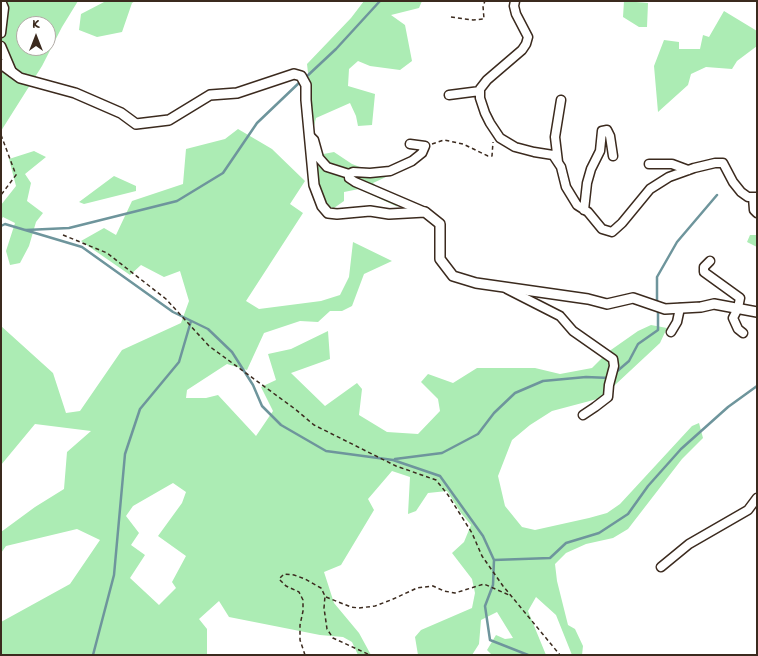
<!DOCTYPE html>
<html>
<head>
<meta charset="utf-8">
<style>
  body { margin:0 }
  #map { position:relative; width:758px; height:656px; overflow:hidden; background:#fff; font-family:"Shantell Sans",sans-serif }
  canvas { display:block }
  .frame { position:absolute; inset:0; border:2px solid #3b2a1e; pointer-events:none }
  .north { position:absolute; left:16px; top:16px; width:40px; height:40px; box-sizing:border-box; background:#fff; border:1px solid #b1aaa5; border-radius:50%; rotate:0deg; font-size:11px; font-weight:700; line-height:16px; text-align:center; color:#3b2a1e }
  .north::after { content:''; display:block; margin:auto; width:14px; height:18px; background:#3b2a1e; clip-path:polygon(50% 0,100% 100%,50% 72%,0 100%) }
</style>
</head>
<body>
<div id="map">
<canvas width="758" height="656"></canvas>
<div class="frame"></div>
<div class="north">K</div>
</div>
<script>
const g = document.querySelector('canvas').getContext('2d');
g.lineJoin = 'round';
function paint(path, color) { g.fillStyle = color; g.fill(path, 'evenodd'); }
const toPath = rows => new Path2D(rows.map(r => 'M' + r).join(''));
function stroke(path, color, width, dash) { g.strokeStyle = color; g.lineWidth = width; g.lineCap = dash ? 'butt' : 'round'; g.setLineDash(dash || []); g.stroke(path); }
paint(toPath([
  [1,1,78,1,62,27,42,66,1,131],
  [24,24,48,24,48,48,24,48],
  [106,1,135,1,132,3,122,32,97,37,79,30,81,14],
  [364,1,422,1,419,8,391,15,405,25,412,61,400,70,370,66,358,61,349,69,348,86,375,94,372,125,358,126,356,116,350,103,316,118,314,126,307,64,351,18],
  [624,1,648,3,647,27,639,27,623,17],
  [724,11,757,31,757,46,737,61,732,69,706,67,691,74,688,85,658,112,654,66,664,40,679,42,679,49,700,49,703,35,709,37],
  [238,129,272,149,305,181,290,204,303,213,246,301,259,309,321,301,340,295,349,277,353,242,392,261,364,274,352,306,342,311,330,311,318,322,300,321,264,333,247,370,227,364,187,390,186,398,206,398,218,395,256,436,273,411,261,387,276,380,268,354,291,349,328,331,330,359,291,373,325,406,357,383,362,389,359,415,387,432,418,434,440,411,438,399,421,382,428,374,453,383,477,368,535,368,560,374,592,368,608,352,638,331,651,325,667,328,660,343,601,398,552,411,530,425,512,440,498,476,505,506,522,527,535,530,589,518,607,513,620,504,692,426,699,423,703,438,682,459,628,529,613,538,586,544,566,553,555,564,557,581,568,625,575,629,583,646,582,655,572,655,556,615,536,597,528,611,546,655,492,655,487,650,496,635,505,639,513,638,497,612,481,620,479,644,472,655,418,655,415,637,421,630,472,608,475,593,472,579,452,553,464,542,471,525,461,513,447,491,428,493,416,511,408,514,410,477,392,471,368,499,374,510,341,565,324,572,334,603,359,633,371,655,358,655,352,642,343,637,320,635,229,617,219,601,199,619,207,629,207,655,1,655,1,622,70,584,100,540,77,529,6,546,1,553,1,532,35,507,64,489,67,452,91,431,35,424,1,465,1,326,53,373,66,413,80,411,122,350,181,323,189,301,180,271,164,277,141,265,130,275,81,241,104,228,116,235,132,201,183,184,186,149,225,139],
  [173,483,186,492,182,503,158,536,186,556,172,582,176,588,159,605,130,578,145,555,131,545,139,533,126,516,133,506],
  [34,151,46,157,25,174,31,183,27,201,43,213,36,222,29,246,20,263,10,265,6,251,15,223,3,217,1,220,1,205,16,186,9,159],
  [334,152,352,164,386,177,373,183,398,207,359,189,344,192,344,201,334,208,330,207,319,191,313,156],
  [114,176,136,186,136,191,84,204,79,202],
  [750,235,757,235,757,247,747,242]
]), '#acecb4');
stroke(toPath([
  [305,78,336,49,380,1],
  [1,226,5,224,82,247,173,312,208,329,232,352,253,385,262,406,281,425,326,451,393,460,440,476,483,536,494,560,493,585,485,606,490,640,528,655],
  [26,230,69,228,177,201,223,173,257,123,301,81],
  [657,304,657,277,677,242,717,195],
  [615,373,629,361,638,344,658,330,658,309],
  [395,459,442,453,478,434,494,413,515,393,543,381,586,377,610,378],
  [494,560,550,558,566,543,599,533,628,514,648,486,681,449,728,407,757,386],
  [93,655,114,575,125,454,140,409,179,362,191,321]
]), '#6e959c', 2.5);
const minor = toPath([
  [1,1,4,8,1,33],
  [515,1,514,6,516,14,528,37,526,44,522,50,487,80,480,89,480,98,485,113,490,123,500,138,515,147,534,152,553,155,561,167,566,187,577,205,588,212,602,229,612,232,622,223,650,189,669,177,694,168,715,163,723,163,733,182,741,192,748,197,757,197],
  [1,46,12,72],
  [449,95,480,91],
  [311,137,314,140,319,158,327,167,349,174],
  [410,144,425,146,422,153,412,161,390,171,370,173,353,172,349,174,349,178,355,182,425,212],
  [558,162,555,137,561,100],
  [649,164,672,164,688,170],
  [753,197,754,210,757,213],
  [584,210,587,183,591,169,600,151,602,131,607,130,610,136,613,156],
  [710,261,704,267,704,272,740,298,738,308,733,318,738,329,743,333],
  [507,289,560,316,573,331,613,359,614,366,609,385,608,397,595,407,583,415],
  [671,332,677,322,680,308],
  [661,567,689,544,748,510,757,498]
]);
const tertiary = toPath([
  [1,64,20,78,75,93,121,113,136,124,169,120,210,95,237,93,294,74,301,76,306,85,306,100,314,185,322,206,328,213,337,214,370,211,389,214,425,212,440,224,440,259,453,276,476,283,588,299,607,304,633,298,665,309,701,307,714,304,757,312]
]);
stroke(minor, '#3b2a1e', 11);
stroke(tertiary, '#3b2a1e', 12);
stroke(toPath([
  [451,17,473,20,484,19,483,6,485,1],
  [1,135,16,175,1,195],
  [432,144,444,140,463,144,488,156,492,156,493,142],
  [63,235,107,253,166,299,209,346,295,409,314,425,396,466,436,480,448,495,472,533,482,556,503,586,560,655],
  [326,597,351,607,359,608,375,606,391,600,417,588,433,586,444,591,455,593,484,584,509,595],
  [305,655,300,640,300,625,303,611,303,600,299,592,286,586,279,579,284,574,294,575,305,579,321,588,325,596,324,608,327,629,333,638,370,655]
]), '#3b2a1e', 1.5, [4, 3]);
stroke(minor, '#fff', 8);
stroke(tertiary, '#fff', 9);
</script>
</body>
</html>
